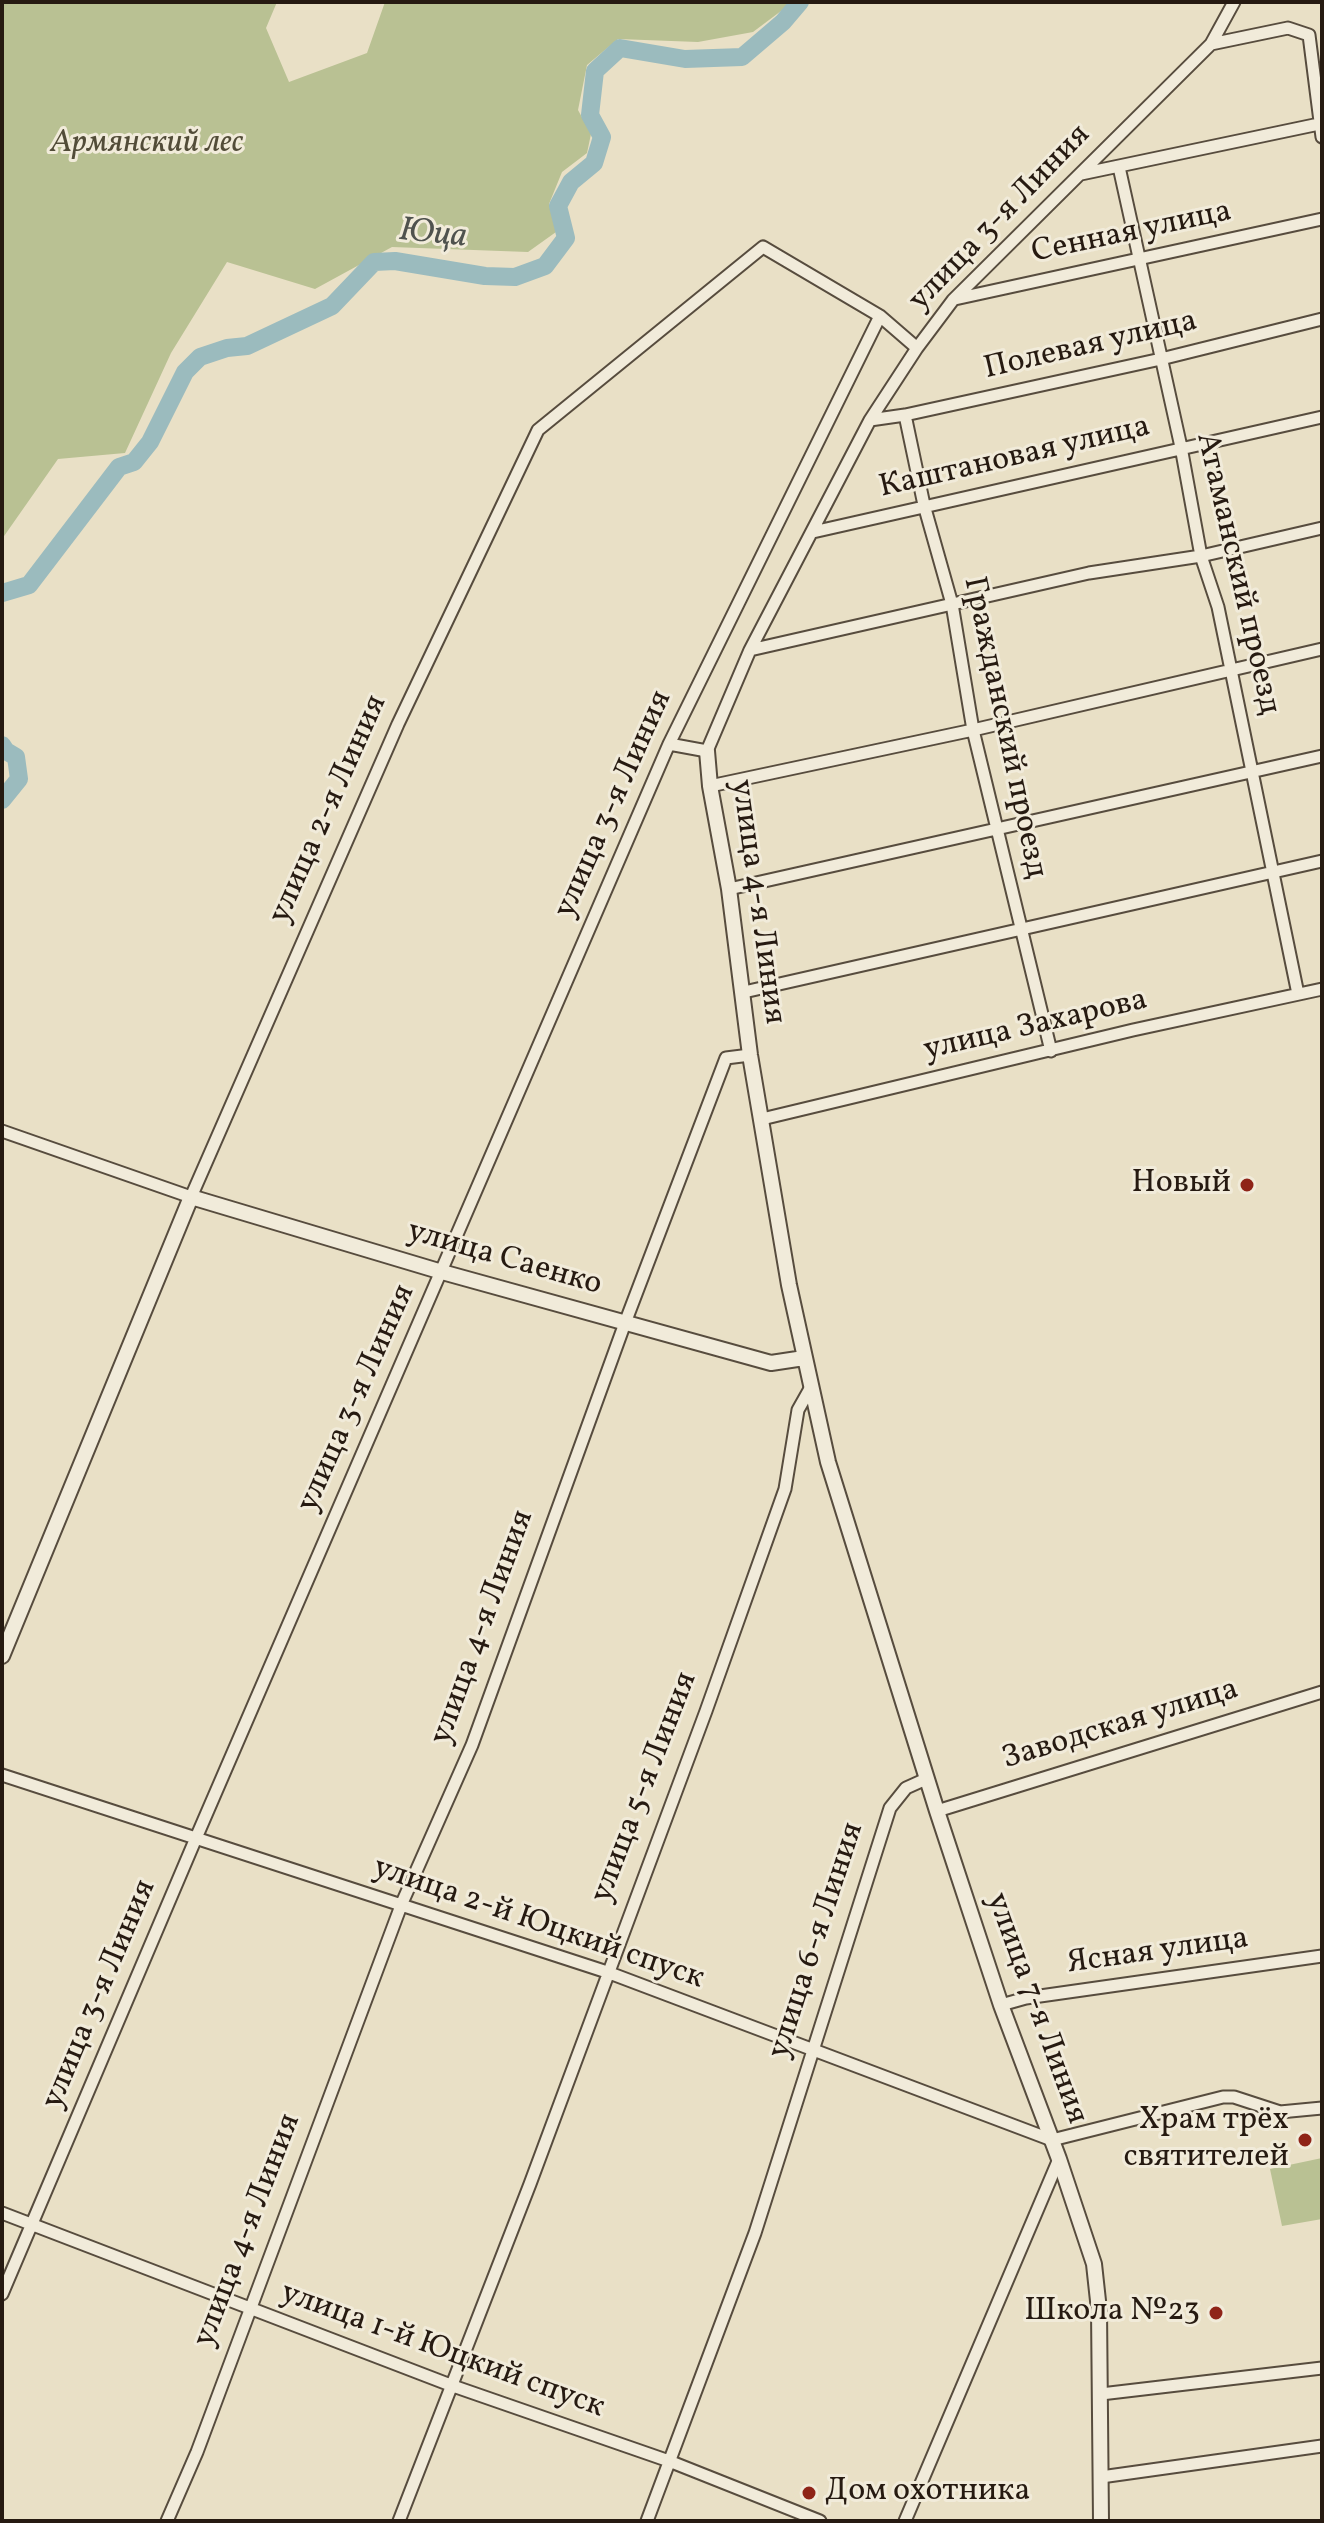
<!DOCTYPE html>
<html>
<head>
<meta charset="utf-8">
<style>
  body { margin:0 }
  #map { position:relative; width:1324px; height:2523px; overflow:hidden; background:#e9e0c6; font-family:Vollkorn,serif }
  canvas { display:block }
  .frame { position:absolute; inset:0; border:4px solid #261a11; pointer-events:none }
</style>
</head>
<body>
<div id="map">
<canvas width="1324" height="2523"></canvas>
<div class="frame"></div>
</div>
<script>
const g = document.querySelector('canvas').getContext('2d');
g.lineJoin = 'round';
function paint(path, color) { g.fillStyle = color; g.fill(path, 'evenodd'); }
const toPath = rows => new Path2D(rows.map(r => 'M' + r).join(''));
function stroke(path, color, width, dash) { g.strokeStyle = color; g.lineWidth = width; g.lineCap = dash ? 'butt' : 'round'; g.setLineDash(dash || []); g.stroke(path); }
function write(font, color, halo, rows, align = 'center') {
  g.font = font + ' Vollkorn,serif'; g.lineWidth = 6; g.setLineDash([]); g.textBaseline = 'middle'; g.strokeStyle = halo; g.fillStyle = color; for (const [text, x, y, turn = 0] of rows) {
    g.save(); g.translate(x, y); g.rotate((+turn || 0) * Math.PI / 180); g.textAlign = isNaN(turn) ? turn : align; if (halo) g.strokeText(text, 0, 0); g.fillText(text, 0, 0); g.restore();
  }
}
paint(toPath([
  [2,2,277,2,266,28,289,82,367,53,385,2,789,2,785,8,753,32,698,42,618,39,587,65,578,110,591,134,587,153,562,172,549,204,556,232,528,252,392,247,315,289,227,262,171,353,125,453,58,459,2,539],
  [1322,2158,1322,2219,1282,2226,1270,2169]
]), '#b9c193');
stroke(toPath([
  [2,593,29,585,119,467,134,462,150,442,185,372,200,357,227,348,247,346,332,306,374,262,395,261,485,276,515,277,545,266,566,238,558,206,571,182,594,163,602,137,590,115,595,71,620,48,685,59,742,57,783,22,800,2],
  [2,745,6,751,16,757,19,779,2,800]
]), '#9bbbbe', 18);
const minor = toPath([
  [1211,44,1288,28,1309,35,1322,137],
  [1119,167,1181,447,1201,556,1218,607,1298,994],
  [1081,174,1319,124],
  [955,299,1322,219],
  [905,415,924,505,952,604,973,730,1051,1051],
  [870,420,905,415,1161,359,1322,319],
  [813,532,1322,417],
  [750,650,1089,573,1201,556,1322,528],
  [669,744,707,751,750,650,870,420,917,348,953,300,1211,44,1234,2],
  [710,786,973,730,1322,649],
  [729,889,1322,756],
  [744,992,1322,861],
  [762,1119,1133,1030,1322,989],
  [2,1131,191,1197,398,724,538,430,763,247,880,316,917,348],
  [2,1775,607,1972,1052,2140,1223,2097,1234,2097,1280,2112,1322,2108],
  [937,1811,1322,1692],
  [1001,2005,1026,1998,1322,1956],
  [2,2213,453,2386,669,2461,820,2521],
  [2,2294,196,1838,669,744,880,316],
  [1101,2394,1322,2368],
  [1101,2477,1322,2446],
  [167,2521,197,2452,402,1903,472,1745,625,1323,726,1058,750,1055],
  [399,2521,530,2184,706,1711,785,1489,798,1410,811,1387],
  [647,2521,755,2233,890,1808,906,1788,926,1779],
  [905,2521,1059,2159]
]);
const tertiary = toPath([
  [707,751,710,786,729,889,750,1055,789,1285,828,1462,937,1811,1001,2005,1059,2159,1094,2264,1099,2310,1101,2521],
  [2,1656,191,1197,442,1272,771,1363,804,1358]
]);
stroke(minor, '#574c3e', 15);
stroke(tertiary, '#574c3e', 18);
stroke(minor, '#f1ebda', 11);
stroke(tertiary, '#f1ebda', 14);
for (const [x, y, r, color] of [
  [1247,1185,8,"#8f2418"],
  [1305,2140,8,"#8f2418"],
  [1216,2313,8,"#8f2418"],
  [809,2493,8,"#8f2418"]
]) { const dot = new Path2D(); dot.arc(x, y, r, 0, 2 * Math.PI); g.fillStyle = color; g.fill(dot); stroke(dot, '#f1ebda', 3); }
write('italic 32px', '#524c38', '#f1ebda', [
  ["Армянский лес",147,145]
]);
write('32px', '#261a11', '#f1ebda', [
  ["улица 3-я Линия",1001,219,-46],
  ["Сенная улица",1132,234,-12],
  ["Полевая улица",1091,347,-13],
  ["Каштановая улица",1015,459,-13],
  ["Атаманский проезд",1236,574,77],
  ["Гражданский проезд",1003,728,78],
  ["улица 3-я Линия",615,805,-66],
  ["улица 2-я Линия",330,810,-66],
  ["улица 4-я Линия",756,902,82],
  ["улица Захарова",1036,1027,-13],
  ["улица Саенко",504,1260,16],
  ["улица 3-я Линия",358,1399,-66],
  ["улица 4-я Линия",484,1628,-70],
  ["Заводская улица",1121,1726,-17],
  ["улица 5-я Линия",646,1788,-69],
  ["улица 2-й Юцкий спуск",538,1925,19],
  ["улица 6-я Линия",818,1941,-72],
  ["Ясная улица",1158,1953,-8],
  ["улица 3-я Линия",101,1995,-67],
  ["улица 7-я Линия",1035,2009,70],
  ["улица 4-я Линия",249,2231,-69],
  ["улица 1-й Юцкий спуск",442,2352,20]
]);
write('32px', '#261a11', '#f1ebda', [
  ["Новый",1231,1185],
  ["Храм трёх",1289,2122],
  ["святителей",1289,2159],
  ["Школа №23",1200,2313],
  ["Дом охотника",825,2493,"left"]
], 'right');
write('italic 34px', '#4f524e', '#f1ebda', [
  ["Юца",433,236,6]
]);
</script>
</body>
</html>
